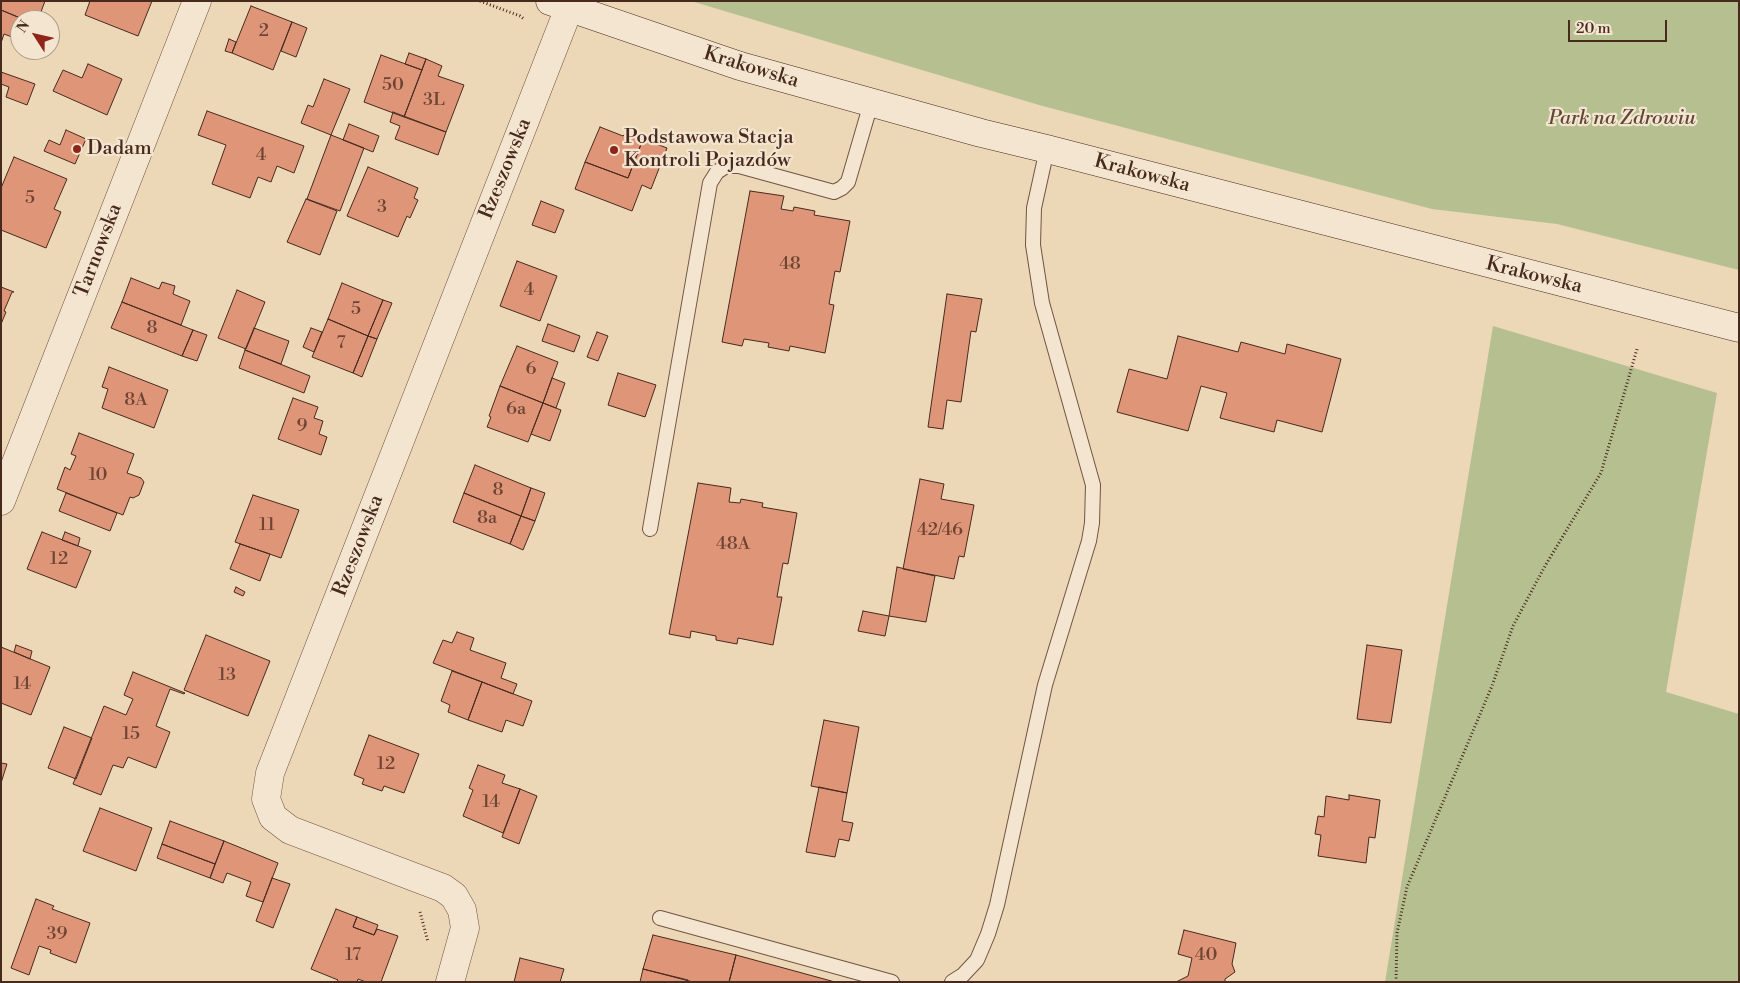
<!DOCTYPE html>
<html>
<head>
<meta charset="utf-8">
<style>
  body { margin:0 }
  #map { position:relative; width:1740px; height:983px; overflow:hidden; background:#ecd7b6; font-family:"Libre Bodoni",serif }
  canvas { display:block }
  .frame { position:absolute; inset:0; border:2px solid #48291e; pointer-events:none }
  .north { position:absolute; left:10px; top:10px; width:50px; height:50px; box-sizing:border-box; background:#f3e5d0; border:1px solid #af9a89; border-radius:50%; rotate:305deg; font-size:14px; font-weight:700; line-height:20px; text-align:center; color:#48291e }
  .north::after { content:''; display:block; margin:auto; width:18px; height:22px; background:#8f2418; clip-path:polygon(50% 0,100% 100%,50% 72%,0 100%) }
  .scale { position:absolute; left:1568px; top:20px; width:99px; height:22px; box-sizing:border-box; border:2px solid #48291e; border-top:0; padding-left:6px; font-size:15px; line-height:18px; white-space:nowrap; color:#48291e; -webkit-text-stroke:4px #f3e5d0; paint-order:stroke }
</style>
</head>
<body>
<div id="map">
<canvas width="1740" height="983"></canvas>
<div class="frame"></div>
<div class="north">N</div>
<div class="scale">20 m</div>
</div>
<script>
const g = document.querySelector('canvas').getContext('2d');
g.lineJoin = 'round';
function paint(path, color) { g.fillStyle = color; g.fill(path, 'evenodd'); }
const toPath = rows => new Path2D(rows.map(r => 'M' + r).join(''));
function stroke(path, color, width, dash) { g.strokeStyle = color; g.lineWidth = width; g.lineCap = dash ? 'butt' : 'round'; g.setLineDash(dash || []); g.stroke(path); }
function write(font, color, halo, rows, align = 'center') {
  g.font = font + ' "Libre Bodoni",serif'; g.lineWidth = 4.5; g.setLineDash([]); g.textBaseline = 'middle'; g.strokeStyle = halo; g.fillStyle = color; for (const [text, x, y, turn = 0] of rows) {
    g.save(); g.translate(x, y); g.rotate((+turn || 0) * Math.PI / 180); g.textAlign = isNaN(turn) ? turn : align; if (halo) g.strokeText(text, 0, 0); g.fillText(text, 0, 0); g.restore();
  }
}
paint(toPath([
  [691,1,1739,1,1739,270,1557,224,1432,209,1039,105],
  [1493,326,1717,393,1666,692,1739,714,1739,982,1385,982]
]), '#b6bf90');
const building = toPath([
  [1,1,45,1,38,20,25,20,1,10,1,1],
  [90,1,152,1,138,36,85,15,90,1],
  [251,6,292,22,273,70,232,53,251,6],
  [1,10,25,20,20,20,20,40,4,34,1,43,1,10],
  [292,22,307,28,296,57,281,51,292,22],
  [229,39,236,42,232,53,225,51,229,39],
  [409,53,426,59,422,70,405,64,409,53],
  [381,55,422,70,404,117,364,102,381,55],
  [426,59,442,66,438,76,464,85,446,132,404,117,426,59],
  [88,64,122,79,107,115,53,91,63,70,82,78,88,64],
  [1,72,35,84,27,105,6,97,9,87,1,84,1,72],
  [324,79,350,89,331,135,301,123,308,105,313,107,324,79],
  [207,111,304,146,294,173,277,166,271,182,258,177,250,198,212,184,226,145,198,135,207,111],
  [393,112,446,132,438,155,395,139,400,126,390,122,393,112],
  [349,124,379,136,373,152,343,140,349,124],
  [600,127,623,136,625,134,643,139,628,178,585,162,600,127],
  [66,130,86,139,75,164,44,151,49,140,60,145,66,130],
  [331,135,364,148,340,211,307,199,331,135],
  [643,139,667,148,651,189,642,185,632,211,575,189,585,162,628,178,643,139],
  [14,157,67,179,54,209,61,212,46,248,1,230,1,188,14,157],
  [368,167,418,188,414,198,418,200,410,218,407,216,398,237,347,216,368,167],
  [750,191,784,196,781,209,793,211,794,207,815,211,814,215,850,221,840,272,835,271,829,304,834,305,825,353,790,346,789,351,768,347,769,343,744,339,742,346,722,342,750,191],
  [306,199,337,211,320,255,287,242,306,199],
  [541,201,564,210,555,233,532,225,541,201],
  [517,261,557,276,540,321,500,306,517,261],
  [131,278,159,289,162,282,175,286,173,294,190,301,181,325,122,302,131,278],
  [342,283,383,300,368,336,328,319,342,283],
  [1,287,14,292,12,292,4,311,6,312,1,324,1,287],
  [237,290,265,302,246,349,218,338,237,290],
  [947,294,982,299,976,332,971,331,961,402,947,400,943,429,928,427,947,294],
  [383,300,392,303,377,339,368,336,383,300],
  [122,302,193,330,182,356,111,328,122,302],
  [328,319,368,336,353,373,312,357,328,319],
  [548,324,580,336,574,352,542,341,548,324],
  [254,328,289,341,281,364,245,350,254,328],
  [311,328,322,332,314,352,303,347,311,328],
  [193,330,207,335,197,361,182,356,193,330],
  [597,332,608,336,598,361,587,357,597,332],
  [368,336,377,339,362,377,353,373,368,336],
  [1178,336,1238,352,1241,342,1285,354,1287,344,1341,359,1322,432,1277,420,1274,432,1220,418,1227,393,1201,386,1188,431,1117,412,1129,369,1167,379,1178,336],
  [517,346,558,362,543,403,500,386,517,346],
  [245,350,310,376,304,393,239,368,245,350],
  [109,367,168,390,154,428,102,408,108,389,102,387,109,367],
  [618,373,656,385,645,417,608,405,618,373],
  [552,378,565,383,556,408,543,403,552,378],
  [500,386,543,403,528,442,487,427,491,417,489,416,500,386],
  [293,398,318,407,314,418,323,421,319,434,327,437,321,455,278,439,293,398],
  [543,403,561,410,550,441,531,434,543,403],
  [79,433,134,454,127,473,141,478,144,482,139,495,133,498,130,497,123,515,57,489,65,467,70,470,76,456,71,454,79,433],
  [475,465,531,488,521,516,464,493,475,465],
  [920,479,944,484,941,499,974,505,964,557,959,556,954,579,903,569,920,479],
  [698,483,731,488,729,502,740,503,741,499,763,503,762,507,797,513,788,564,783,563,777,597,782,597,773,645,738,638,737,644,716,640,716,636,691,631,690,638,669,634,698,483],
  [531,488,545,493,535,521,521,516,531,488],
  [66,493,117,513,110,531,59,511,66,493],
  [464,493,521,516,510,544,453,522,464,493],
  [253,495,299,510,281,558,235,542,253,495],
  [521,516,535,521,523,550,510,544,521,516],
  [42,532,91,551,76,588,27,569,42,532],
  [65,532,80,538,78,546,62,540,65,532],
  [240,544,270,554,260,581,230,569,240,544],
  [897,567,935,576,926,622,889,616,897,567],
  [236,587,245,592,243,596,234,592,236,587],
  [863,611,889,616,885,636,858,631,863,611],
  [457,632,474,638,470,650,506,663,501,678,517,684,513,694,433,663,443,640,452,643,457,632],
  [206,635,270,661,248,716,184,690,206,635],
  [16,645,32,651,30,659,14,652,16,645],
  [1367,645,1402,650,1391,723,1357,719,1367,645],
  [1,647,50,667,31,715,1,703,1,647],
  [452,671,482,682,468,720,448,712,450,705,441,701,452,671],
  [133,672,185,693,184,694,170,689,156,726,170,732,156,768,128,757,123,768,113,765,101,795,73,784,104,706,126,715,133,699,124,695,133,672],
  [482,682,532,701,523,726,506,720,502,732,468,720,482,682],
  [824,720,859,727,847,793,811,786,824,720],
  [64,727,92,738,76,779,48,768,64,727],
  [369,735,419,754,404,793,384,786,382,791,362,784,364,779,354,775,369,735],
  [1,763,7,764,1,783,1,763],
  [478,765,505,775,502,783,520,789,503,833,463,816,473,790,469,788,478,765],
  [819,787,847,793,842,821,853,823,849,841,839,839,835,857,806,852,819,787],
  [520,789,537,796,519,844,502,837,520,789],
  [1349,795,1380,800,1375,838,1369,837,1366,863,1318,856,1321,835,1315,834,1318,816,1324,817,1326,796,1349,800,1349,795],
  [100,808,152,828,136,871,83,851,100,808],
  [170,821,224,841,215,864,162,844,170,821],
  [224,841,278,863,263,902,246,896,251,882,227,873,223,883,210,878,224,841],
  [162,844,215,864,210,878,157,858,162,844],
  [272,878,290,884,273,928,256,921,272,878],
  [36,899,54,906,52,909,90,923,76,963,50,953,51,950,39,946,29,975,11,968,36,899],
  [336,909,357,917,353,927,374,935,377,929,398,936,381,982,366,982,358,979,357,982,337,982,338,980,311,969,336,909],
  [357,917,378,925,374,935,353,927,357,917],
  [1184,930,1236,943,1232,964,1235,972,1225,979,1225,982,1176,982,1188,976,1192,958,1178,954,1184,930],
  [653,935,736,955,729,982,693,982,643,969,653,935],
  [736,955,835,982,729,982,736,955],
  [520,958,564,969,560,982,514,982,520,958],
  [643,969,688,980,687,982,640,982,643,969]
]);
paint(building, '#df9678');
stroke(building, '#48291e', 1);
const lane = toPath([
  [650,529,710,183,717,172,726,166,739,166,834,192,842,188,848,182,871,103],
  [660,918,892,982],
  [952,982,963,975,977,960,988,934,997,905,1045,685,1089,541,1092,523,1093,485,1042,303,1033,245,1034,208,1047,149]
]);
const street = toPath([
  [1,501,197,1],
  [450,982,465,928,462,910,454,896,443,888,290,830,273,817,266,799,270,773,569,8]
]);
const secondary = toPath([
  [550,1,740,66,981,133,1047,149,1739,328]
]);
stroke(lane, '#715444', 16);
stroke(street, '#715444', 29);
stroke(secondary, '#48291e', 29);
stroke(toPath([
  [480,1,520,16,524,19],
  [420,912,428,942],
  [1396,982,1397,933,1407,887,1492,686,1513,626,1545,566,1601,473,1637,349]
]), '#48291e', 3, [1, 2.5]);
stroke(lane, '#f3e5d0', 14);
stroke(street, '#f3e5d0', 28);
stroke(secondary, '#f3e5d0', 28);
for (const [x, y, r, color] of [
  [77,149,5,"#8f2418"],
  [614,150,5,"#8f2418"]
]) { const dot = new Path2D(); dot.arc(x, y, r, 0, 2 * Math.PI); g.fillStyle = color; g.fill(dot); stroke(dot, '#f3e5d0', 2); }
write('18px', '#6e4434', null, [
  ["2",264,32],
  ["50",393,86],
  ["3L",434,101],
  ["4",261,156],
  ["5",30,199],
  ["3",382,208],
  ["48",790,265],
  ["4",529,291],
  ["5",356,310],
  ["8",152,329],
  ["7",341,344],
  ["6",531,370],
  ["8A",136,401],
  ["6a",516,410],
  ["9",302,427],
  ["10",98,476],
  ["8",498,491],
  ["8a",487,519],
  ["11",267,526],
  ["42/46",940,531],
  ["48A",733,545],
  ["12",59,560],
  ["13",227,676],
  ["14",22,685],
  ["15",131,735],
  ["12",386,765],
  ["14",491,803],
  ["39",57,935],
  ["17",353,956],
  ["40",1206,956]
]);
write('20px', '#48291e', '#f3e5d0', [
  ["Krakowska",751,68,17],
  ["Rzeszowska",506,169,-68],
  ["Krakowska",1142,174,15],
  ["Tarnowska",99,251,-69],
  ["Krakowska",1534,276,14],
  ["Rzeszowska",359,546,-69]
]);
write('italic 20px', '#5e4735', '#f3e5d0', [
  ["Park na Zdrowiu",1622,119]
]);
write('20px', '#48291e', '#f3e5d0', [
  ["Podstawowa Stacja",624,138],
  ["Kontroli Pojazdów",624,161],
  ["Dadam",87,149]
], 'left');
</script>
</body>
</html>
